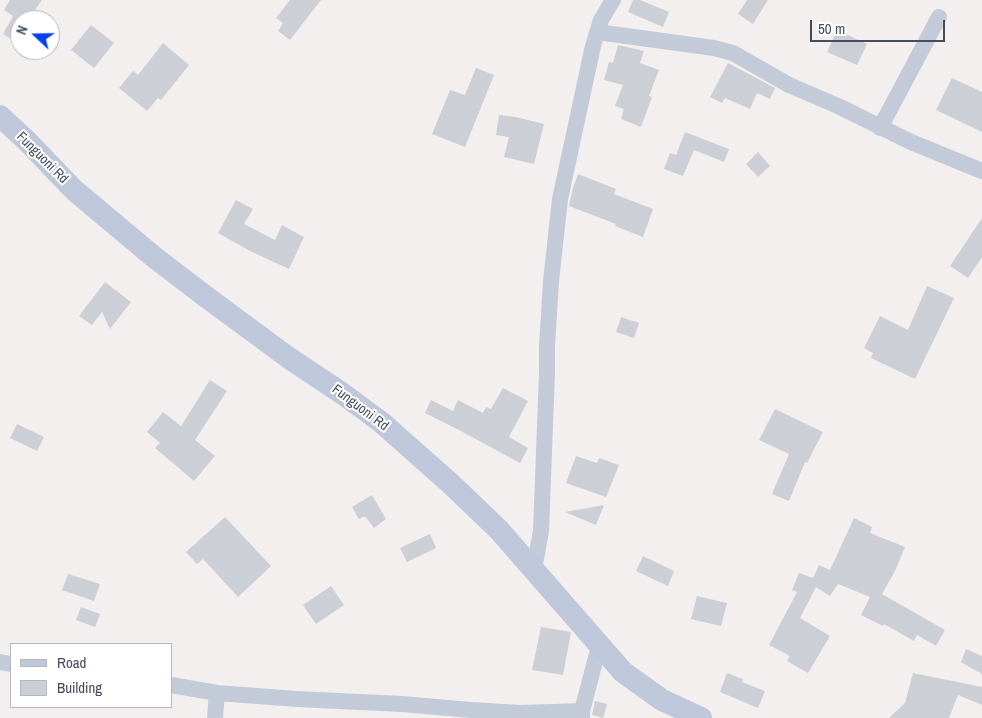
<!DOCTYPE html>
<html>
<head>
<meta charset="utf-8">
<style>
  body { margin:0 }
  #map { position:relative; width:982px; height:718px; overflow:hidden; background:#f2efee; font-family:"Archivo Narrow",sans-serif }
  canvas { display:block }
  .legend { position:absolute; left:10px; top:643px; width:162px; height:65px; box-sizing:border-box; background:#fff; border:1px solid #b4b8bf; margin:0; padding:6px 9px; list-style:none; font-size:15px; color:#444d5e }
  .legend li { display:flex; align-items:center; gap:10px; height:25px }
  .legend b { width:25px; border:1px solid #b4b8bf }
  .north { position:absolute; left:10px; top:10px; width:50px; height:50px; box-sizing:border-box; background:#fff; border:1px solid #b4b8bf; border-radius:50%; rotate:291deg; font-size:14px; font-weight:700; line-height:20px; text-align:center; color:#444d5e }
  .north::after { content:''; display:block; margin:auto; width:18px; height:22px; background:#0441f6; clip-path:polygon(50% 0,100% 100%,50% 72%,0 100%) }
  .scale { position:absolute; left:810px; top:20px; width:135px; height:22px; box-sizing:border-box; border:2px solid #444d5e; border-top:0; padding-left:6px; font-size:15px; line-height:18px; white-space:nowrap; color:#444d5e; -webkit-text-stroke:4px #fff; paint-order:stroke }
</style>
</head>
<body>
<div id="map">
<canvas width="982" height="718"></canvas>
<ul class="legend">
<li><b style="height:6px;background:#bfc7da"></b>Road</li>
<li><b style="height:14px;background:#cdcfd7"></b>Building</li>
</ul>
<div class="north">N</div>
<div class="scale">50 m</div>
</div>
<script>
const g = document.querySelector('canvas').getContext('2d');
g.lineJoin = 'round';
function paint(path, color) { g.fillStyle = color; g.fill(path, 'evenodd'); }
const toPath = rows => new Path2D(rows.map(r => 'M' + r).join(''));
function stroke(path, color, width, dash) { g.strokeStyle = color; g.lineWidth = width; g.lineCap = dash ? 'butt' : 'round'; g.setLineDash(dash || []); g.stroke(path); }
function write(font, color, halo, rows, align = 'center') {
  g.font = font + ' "Archivo Narrow",sans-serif'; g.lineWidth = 4; g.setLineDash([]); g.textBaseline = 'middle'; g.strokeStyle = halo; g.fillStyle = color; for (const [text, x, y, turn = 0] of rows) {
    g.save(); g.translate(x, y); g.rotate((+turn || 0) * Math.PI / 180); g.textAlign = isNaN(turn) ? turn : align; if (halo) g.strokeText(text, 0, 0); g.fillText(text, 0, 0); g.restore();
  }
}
paint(toPath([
  [10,0,42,0,28,20,20,20,20,44,3,34,13,16,4,10],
  [290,0,321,0,290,40,278,31,283,23,276,18],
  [633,0,640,0,669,12,663,27,628,12],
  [747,0,768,0,753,24,738,14],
  [91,25,114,43,94,68,71,50],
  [837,30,867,44,857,65,827,52],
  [163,43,189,65,161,100,158,98,147,111,119,88,133,71,138,75],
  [618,45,644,51,640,63,659,70,649,96,652,97,641,127,621,119,624,109,615,106,623,85,604,80,609,62,613,63],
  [728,63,775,88,770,99,757,93,750,109,725,98,722,103,710,97],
  [476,68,494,75,465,147,432,134,450,90,465,95],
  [952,78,982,92,982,132,936,110],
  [499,115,516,117,544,124,534,164,504,157,509,137,496,135],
  [685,132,729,149,724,162,694,150,683,176,664,169,670,153,676,155],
  [758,152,770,166,758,177,746,164],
  [578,174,616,189,614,194,653,209,643,237,615,226,616,224,569,206,573,188],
  [236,200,253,209,244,224,275,240,282,225,304,237,289,269,250,251,218,233],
  [982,218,982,257,968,278,950,266],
  [105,282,131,302,110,329,102,312,92,325,79,316],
  [927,286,954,298,915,379,871,358,873,353,864,348,880,316,908,330],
  [621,317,639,323,634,338,616,332],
  [210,380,227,391,195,440,215,456,194,481,155,448,160,443,147,432,163,412,181,426],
  [503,388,528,401,509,437,528,448,520,463,459,430,425,413,431,400,453,411,458,400,483,413,486,407,491,409],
  [775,409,823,432,807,463,805,462,789,501,772,494,789,454,759,440],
  [17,424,44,437,37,451,10,438],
  [576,456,597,463,599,458,619,465,606,497,566,483],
  [372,495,386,519,374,528,365,516,359,519,352,507],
  [604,505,596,525,565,512],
  [225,517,271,566,238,597,203,559,197,564,186,552],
  [854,518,872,527,870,533,905,547,895,571,882,594,945,630,936,646,917,635,914,641,884,624,883,626,861,615,870,597,838,584,830,596,816,587,800,618,830,636,808,673,787,661,790,656,769,645,797,592,792,590,799,573,813,578,819,565,830,570],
  [430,534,436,548,407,562,400,548],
  [643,556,674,571,668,586,636,571],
  [68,574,100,584,94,601,62,590],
  [331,586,344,605,316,624,303,605],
  [697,596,727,603,721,626,691,619],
  [81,607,100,614,95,627,76,620],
  [541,627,571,632,563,675,532,670],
  [966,649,982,656,982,674,961,662],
  [727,673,743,679,742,682,765,691,758,708,720,692],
  [913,673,982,687,982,705,958,695,949,718,889,718,905,703],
  [595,701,607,704,603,718,592,715]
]), '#cdcfd7');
stroke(toPath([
  [597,32,714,48,733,53,789,85,838,106,911,142,982,171],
  [880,128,939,17],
  [534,570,541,531,547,373,547,346,551,281,560,199,593,46,601,20,613,0],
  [0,662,11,664],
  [171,685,217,693,297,699,402,704,471,710,520,713,582,711],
  [215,718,217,693],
  [582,718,582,711,599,646]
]), '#c3cbd8', 16);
stroke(toPath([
  [0,116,28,142,74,190,154,257,205,296,289,358,343,394,381,422,451,484,499,530,623,672,662,700,701,718]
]), '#bfc7da', 22);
write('14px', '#444d5e', '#fff', [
  ["Funguoni Rd",42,158,45],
  ["Funguoni Rd",360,408,37]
]);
</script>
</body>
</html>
